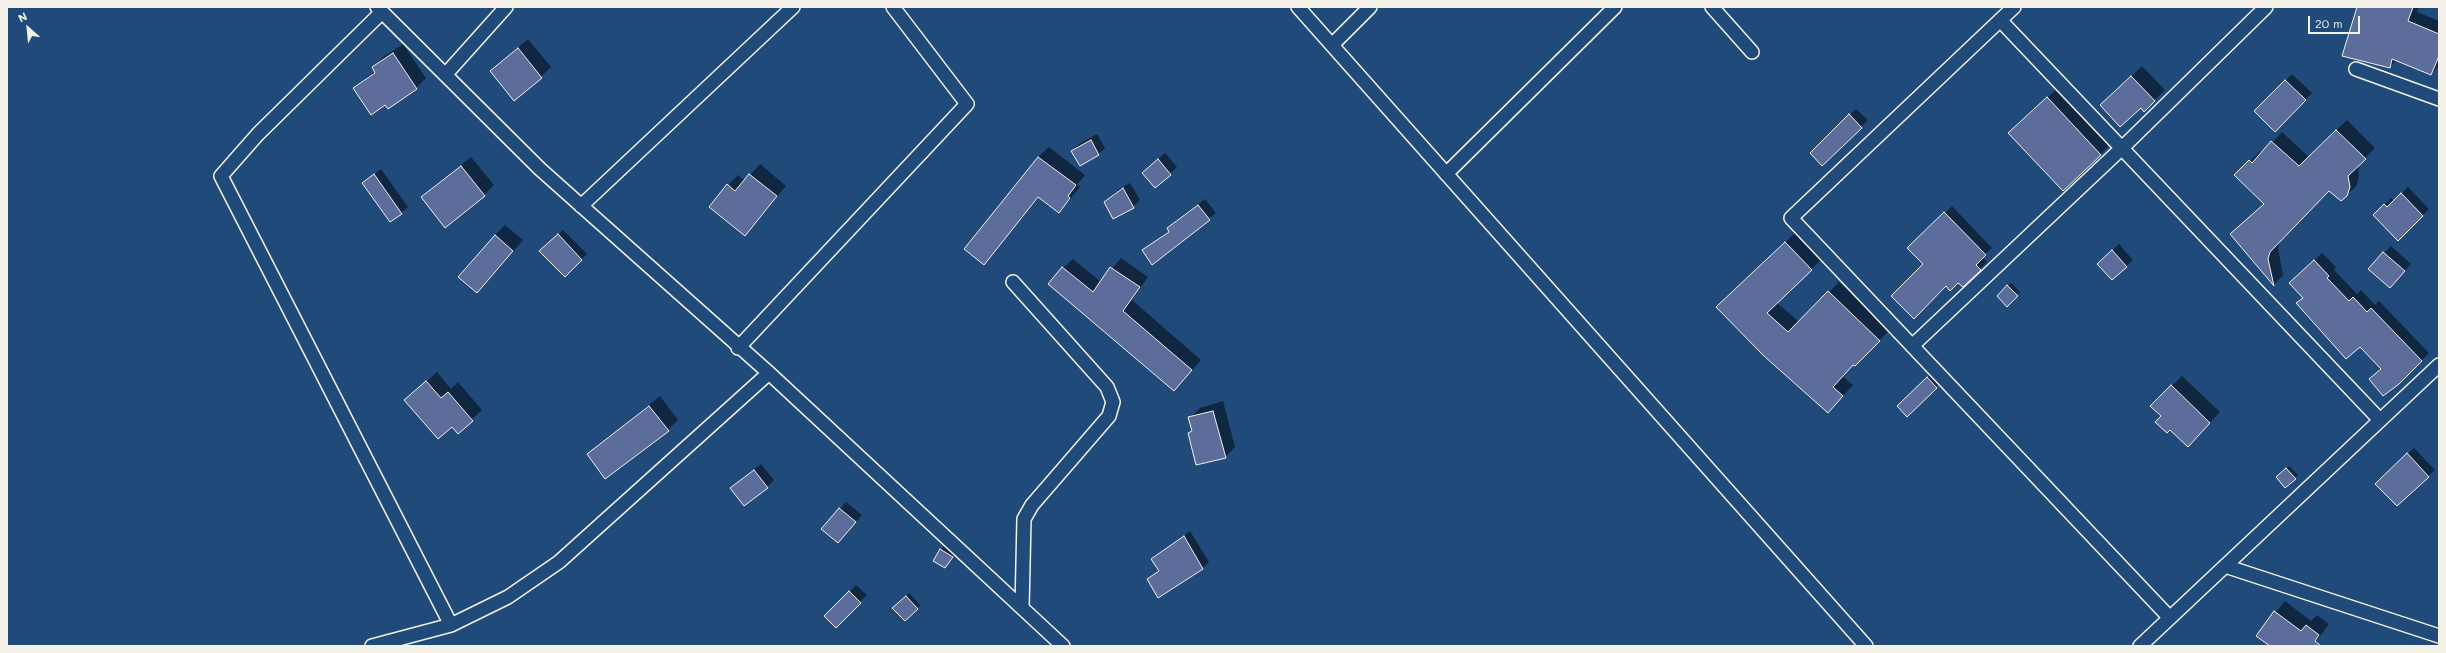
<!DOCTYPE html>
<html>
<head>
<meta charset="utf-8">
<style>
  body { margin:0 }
  #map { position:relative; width:2446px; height:653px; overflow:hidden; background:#1f4a7a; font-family:Mali,sans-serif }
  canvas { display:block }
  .frame { position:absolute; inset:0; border:8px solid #f4f1e8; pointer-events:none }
  .north { position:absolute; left:8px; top:8px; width:40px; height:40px; -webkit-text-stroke:3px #1f4a7a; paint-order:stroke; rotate:333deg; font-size:11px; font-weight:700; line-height:16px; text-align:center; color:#f4f1e8 }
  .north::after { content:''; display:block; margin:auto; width:14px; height:18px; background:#f4f1e8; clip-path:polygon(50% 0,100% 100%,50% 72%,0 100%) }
  .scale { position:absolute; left:2308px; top:16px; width:52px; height:18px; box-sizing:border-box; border:2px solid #f4f1e8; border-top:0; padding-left:5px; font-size:12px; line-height:14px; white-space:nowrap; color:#f4f1e8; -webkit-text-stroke:3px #1f4a7a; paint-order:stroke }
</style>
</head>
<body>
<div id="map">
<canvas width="2446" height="653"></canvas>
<div class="frame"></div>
<div class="north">N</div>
<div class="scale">20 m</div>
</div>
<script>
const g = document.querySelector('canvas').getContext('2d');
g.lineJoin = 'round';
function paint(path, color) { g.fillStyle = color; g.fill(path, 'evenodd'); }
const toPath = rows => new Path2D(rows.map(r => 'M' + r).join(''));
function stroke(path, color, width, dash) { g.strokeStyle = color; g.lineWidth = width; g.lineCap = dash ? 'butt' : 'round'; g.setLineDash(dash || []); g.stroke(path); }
paint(toPath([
  [2358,7,2419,7,2417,12,2439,21,2439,66,2431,74,2397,60,2390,67],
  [528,39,551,67,541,77,491,71],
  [403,44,426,78,416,88,386,103,354,88,375,71,373,68,383,57],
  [2142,66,2165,90,2144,110,2141,106,2112,95],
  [2292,74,2312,93,2275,130,2255,111],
  [2061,85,2114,141,2063,190,2023,120],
  [1856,109,1868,120,1822,164,1811,153],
  [2347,120,2375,148,2358,165,2359,176,2357,185,2347,195,2329,190,2280,241,2278,248,2283,275,2274,285,2232,234,2265,203,2236,175,2260,151,2262,153,2282,132,2309,157],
  [1097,134,1105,148,1099,154,1072,151,1079,144],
  [1049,147,1085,175,1077,185,1080,187,1059,212,1039,197,984,263,1038,157],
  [1165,153,1177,167,1156,187,1150,166],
  [471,157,494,185,484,195,422,198],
  [760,164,786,186,745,235,728,185,738,175,745,181],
  [381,169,408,207,401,213,363,183],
  [1130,183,1140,200,1133,207,1105,202,1119,189],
  [2408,187,2429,209,2398,239,2374,215,2391,198,2394,201],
  [1205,199,1216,213,1152,263,1144,250,1169,231,1168,228,1174,222],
  [1952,206,1992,248,1982,257,1987,262,1963,286,1924,264,1909,248],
  [505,225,523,240,487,282,495,235],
  [563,230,587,254,565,275,541,251],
  [1795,233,1821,260,1776,302,1799,322,1839,282,1889,331,1842,376,1853,385,1828,412,1727,297],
  [2119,244,2133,260,2126,266,2105,257],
  [2391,246,2411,264,2396,280,2369,269],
  [2322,253,2336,267,2334,270,2357,294,2361,290,2375,305,2379,301,2429,353,2398,383,2360,346,2304,297,2298,276],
  [1121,258,1148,277,1132,300,1201,360,1174,390,1063,268,1073,259,1101,282],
  [2011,283,2020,292,2007,305,1998,296],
  [1934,371,1943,380,1907,415,1899,406],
  [437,372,451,389,458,382,482,410,458,432,452,425,406,400],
  [2182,376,2220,412,2198,435,2170,428,2151,406],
  [660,396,678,420,668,430,588,454],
  [1223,401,1235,447,1225,457,1189,433,1192,429,1190,418,1200,408],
  [2414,448,2435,470,2428,476,2383,477],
  [761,464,774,480,767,487,731,488],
  [2289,466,2298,475,2285,487,2277,477],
  [846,502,862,515,844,535,840,509],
  [1190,531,1209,562,1203,568,1148,580,1160,570,1152,559],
  [944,546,955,553,945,567,934,560],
  [856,585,867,595,836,626,826,616],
  [909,593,920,605,905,620,894,608],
  [2285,601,2311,621,2317,615,2329,624,2313,646,2271,646,2257,635]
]), '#0007');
const building = toPath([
  [2357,7,2413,7,2408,21,2439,34,2439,56,2431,75,2392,59,2390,68,2342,56,2357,7],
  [518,48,542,78,514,101,490,71,518,48],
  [393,53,417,89,388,109,385,105,371,115,353,88,375,73,372,67,393,53],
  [2131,76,2155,101,2144,112,2141,108,2120,127,2100,105,2131,76],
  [2285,80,2306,100,2275,132,2254,111,2285,80],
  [2047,97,2101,155,2063,191,2008,133,2047,97],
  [1849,114,1862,128,1822,166,1810,153,1849,114],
  [2336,130,2366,159,2348,176,2350,187,2347,196,2341,201,2329,191,2270,252,2268,259,2274,286,2230,234,2264,204,2234,175,2249,160,2252,163,2271,141,2299,166,2336,130],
  [1091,140,1099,155,1080,166,1071,151,1091,140],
  [1038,157,1076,185,1068,196,1070,198,1059,213,1038,197,984,265,964,249,1038,157],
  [1158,159,1171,175,1155,188,1142,173,1158,159],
  [461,166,485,196,445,228,421,197,461,166],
  [374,174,402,214,390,222,362,183,374,174],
  [749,174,777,196,745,236,709,207,727,184,735,191,749,174],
  [1123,188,1134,208,1113,219,1104,202,1123,188],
  [2401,193,2423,216,2398,241,2373,215,2384,204,2387,207,2401,193],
  [1198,205,1210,220,1152,265,1142,250,1169,232,1167,228,1198,205],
  [1944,212,1986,255,1976,265,1981,270,1963,287,1958,283,1950,291,1946,286,1914,319,1891,296,1923,264,1907,248,1944,212],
  [558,234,582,260,565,277,539,251,558,234],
  [495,235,513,251,477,293,458,277,495,235],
  [1785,242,1812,270,1767,313,1788,332,1828,291,1880,341,1855,366,1853,365,1833,387,1843,396,1828,413,1764,356,1716,307,1785,242],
  [2112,250,2127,267,2112,280,2097,264,2112,250],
  [2383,252,2405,271,2390,288,2368,269,2383,252],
  [2314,260,2329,276,2327,278,2349,301,2353,297,2367,312,2371,308,2422,361,2399,384,2383,396,2369,379,2381,369,2360,347,2346,359,2296,303,2303,298,2289,283,2314,260],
  [1062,267,1093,292,1110,267,1140,287,1123,311,1192,370,1174,391,1048,284,1062,267],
  [2007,285,2018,296,2007,307,1997,296,2007,285],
  [1927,377,1937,388,1907,417,1897,406,1927,377],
  [426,381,441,398,448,392,473,421,458,434,452,427,438,439,404,400,426,381],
  [2171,385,2210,423,2188,447,2170,430,2167,433,2155,422,2161,416,2150,406,2171,385],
  [649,406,669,431,605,479,587,454,649,406],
  [1213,411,1226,458,1196,465,1188,433,1192,431,1188,417,1213,411],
  [2407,453,2429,477,2397,506,2375,484,2407,453],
  [2286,468,2296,479,2285,488,2276,477,2286,468],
  [754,470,768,488,744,506,730,488,754,470],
  [839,508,856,522,838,543,821,529,839,508],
  [1184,536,1203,569,1158,598,1147,579,1159,571,1151,559,1184,536],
  [940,549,953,557,945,568,933,561,940,549],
  [849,591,861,603,836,628,824,616,849,591],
  [906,596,918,609,905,621,892,608,906,596],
  [2274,611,2301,631,2306,625,2319,635,2315,641,2321,646,2270,646,2256,636,2274,611]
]);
paint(building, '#5c6d9b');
stroke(building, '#f4f1e8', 1);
const street = toPath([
  [377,7,540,169,769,373,1063,646],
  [1298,7,1866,646],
  [1712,7,1752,52],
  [2014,7,1791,218,2170,618],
  [382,12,258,134,221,176,451,625],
  [2000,20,2380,420],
  [1332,45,1370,7],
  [2356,69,2439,99],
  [446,74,506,7],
  [1446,174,1615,7],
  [581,206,793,7],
  [1013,282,1107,387,1113,402,1109,416,1032,505,1024,519,1022,608],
  [1912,346,2121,149,2266,7],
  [738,348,967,104,893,7],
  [2225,566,2439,636],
  [372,646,451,625,508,597,559,562,769,373],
  [2140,646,2439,365]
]);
stroke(street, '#f4f1e8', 16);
stroke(street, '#1f4a7a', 13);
</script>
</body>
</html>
